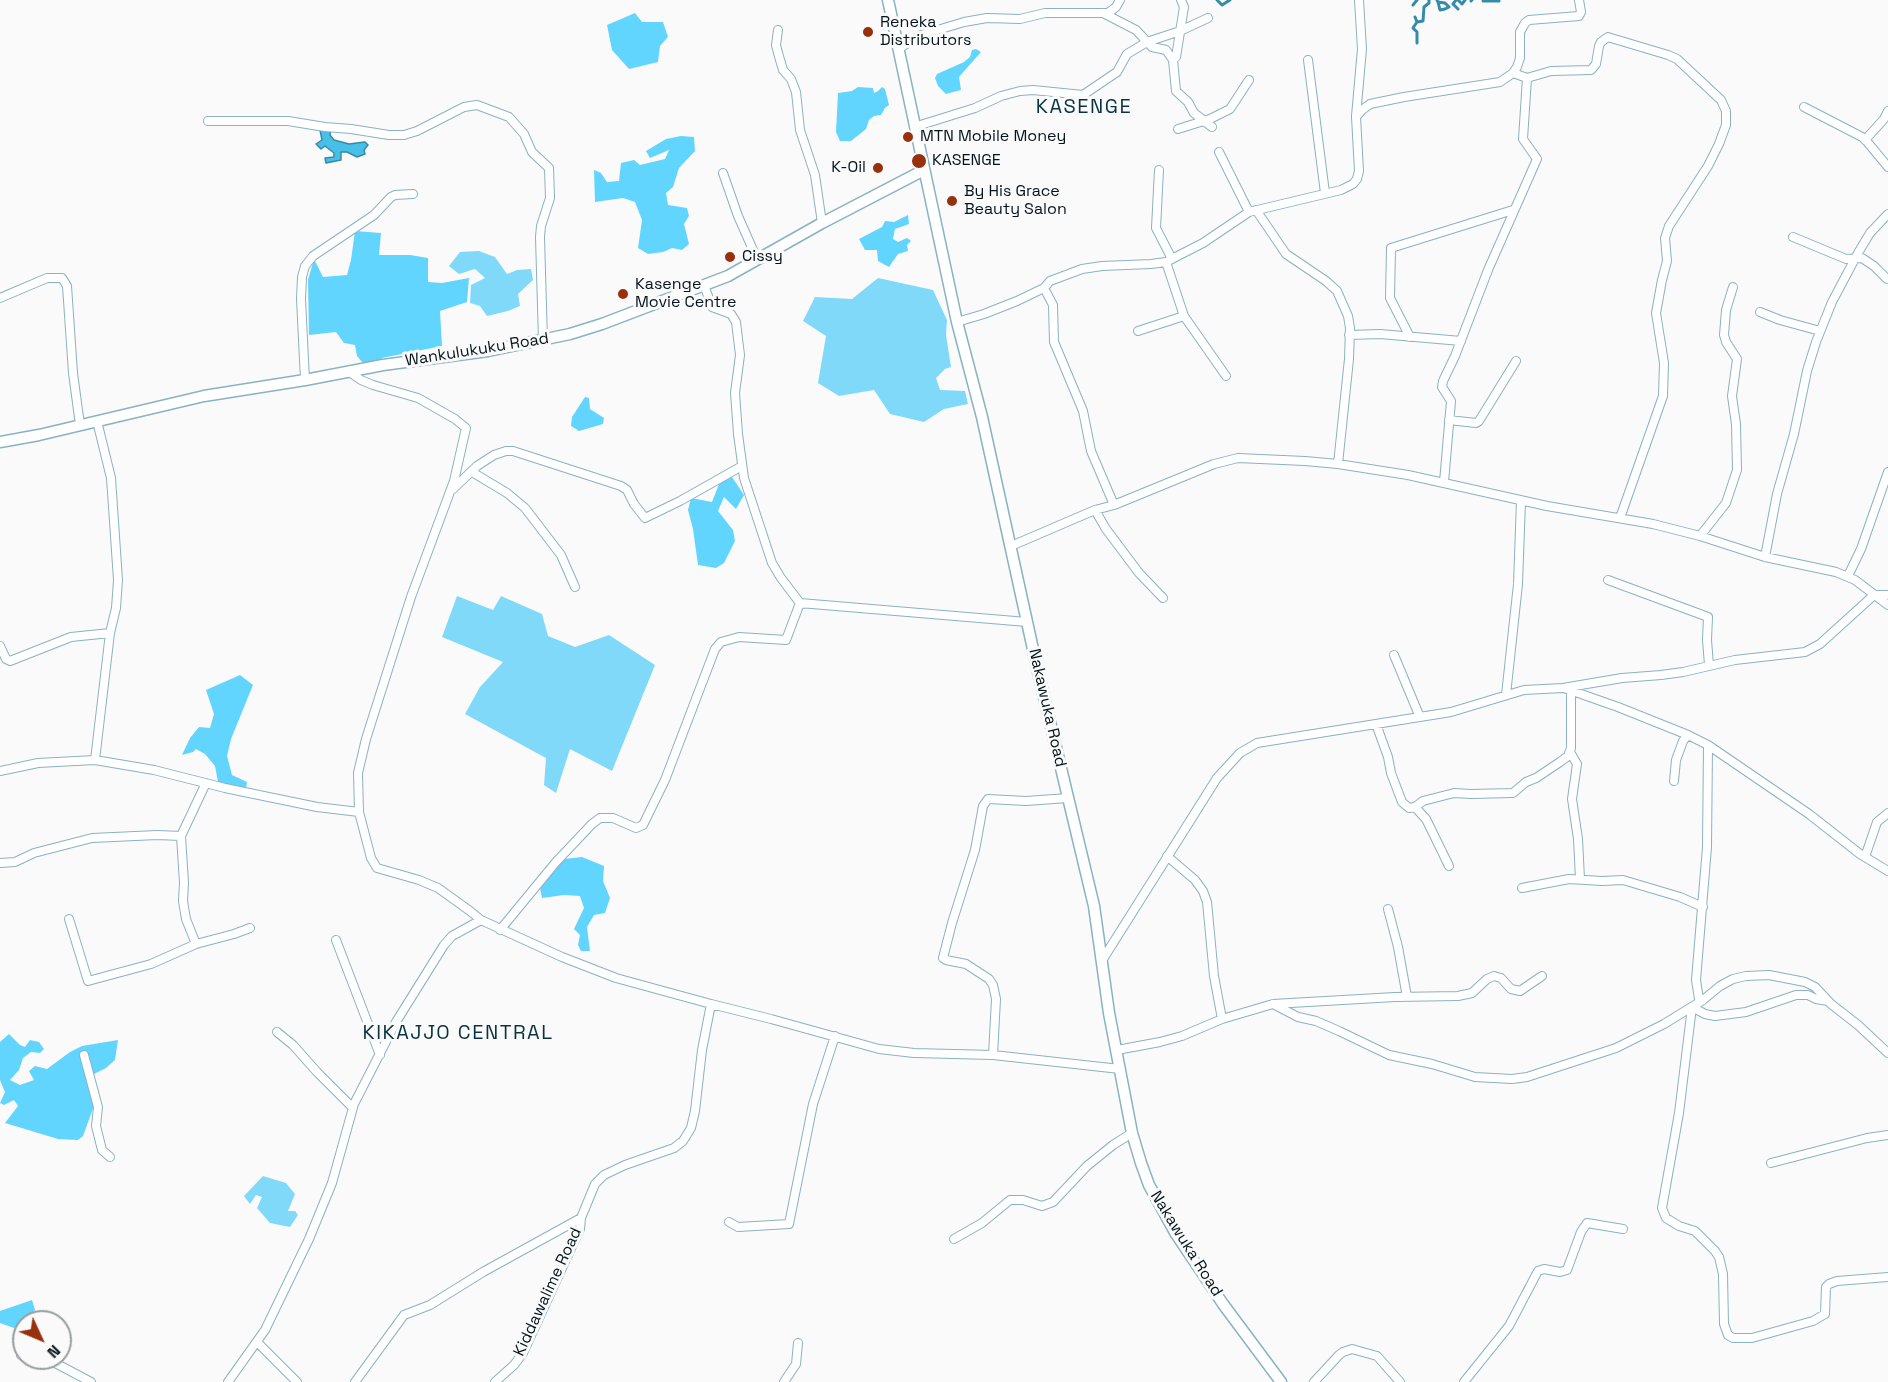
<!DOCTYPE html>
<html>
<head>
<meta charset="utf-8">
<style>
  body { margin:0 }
  #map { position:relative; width:1888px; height:1382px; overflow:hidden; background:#fafafa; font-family:"Space Grotesk",sans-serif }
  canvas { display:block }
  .north { position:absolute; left:12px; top:1310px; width:60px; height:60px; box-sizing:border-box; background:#fafafa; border:2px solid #989ea0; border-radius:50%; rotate:134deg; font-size:16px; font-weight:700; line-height:24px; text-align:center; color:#05141a }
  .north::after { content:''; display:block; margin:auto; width:21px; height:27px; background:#97300d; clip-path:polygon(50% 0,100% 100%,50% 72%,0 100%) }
</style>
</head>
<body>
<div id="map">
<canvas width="1888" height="1382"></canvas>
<div class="north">N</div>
</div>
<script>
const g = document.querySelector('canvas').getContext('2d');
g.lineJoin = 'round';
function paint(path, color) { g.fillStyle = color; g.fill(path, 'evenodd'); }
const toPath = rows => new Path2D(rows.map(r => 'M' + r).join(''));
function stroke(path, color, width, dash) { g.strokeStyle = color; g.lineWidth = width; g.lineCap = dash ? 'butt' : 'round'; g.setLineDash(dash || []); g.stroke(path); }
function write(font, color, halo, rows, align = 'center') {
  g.font = font + ' "Space Grotesk",sans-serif'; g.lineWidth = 6; g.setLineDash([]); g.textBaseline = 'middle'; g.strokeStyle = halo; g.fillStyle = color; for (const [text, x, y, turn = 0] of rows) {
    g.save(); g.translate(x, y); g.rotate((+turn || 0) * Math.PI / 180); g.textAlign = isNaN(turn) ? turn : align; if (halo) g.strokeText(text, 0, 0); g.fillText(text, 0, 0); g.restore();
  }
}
paint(toPath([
  [479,251,495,257,507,274,517,270,531,269,533,280,518,294,520,306,508,311,487,316,480,306,470,303,471,285,485,278,475,269,459,274,449,266,460,252],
  [878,278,933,290,947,320,946,335,951,367,945,369,936,378,940,390,965,391,968,404,944,409,924,422,890,414,874,390,839,396,818,383,826,336,803,321,815,297,852,299],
  [457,596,493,610,501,596,542,614,548,636,575,647,609,635,655,665,612,771,570,749,556,793,544,785,546,758,465,714,480,687,503,662,442,637],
  [263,1176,286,1183,295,1194,288,1211,295,1211,298,1215,290,1227,270,1223,257,1208,262,1197,256,1195,250,1204,244,1196]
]), '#81d9fa');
paint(toPath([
  [635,13,642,22,663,22,668,37,660,46,658,62,629,69,612,50,607,25],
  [976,49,981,52,959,77,961,90,946,94,938,86,935,78,937,74,964,62,970,57,972,50],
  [858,87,873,88,874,93,878,91,882,87,885,89,889,105,885,108,881,115,874,116,869,120,866,129,851,141,840,141,836,132,838,93,852,91],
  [681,136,694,137,695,151,679,168,673,187,666,193,668,205,687,208,689,216,684,224,689,244,682,250,672,248,663,252,648,254,638,248,642,220,635,202,623,198,595,202,594,170,601,173,607,182,619,181,621,163,634,160,640,165,665,159,669,150,650,158,646,151,666,139],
  [908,215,909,224,895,229,893,239,898,242,907,238,911,241,907,245,908,251,898,254,889,267,878,261,877,250,865,250,859,239,882,227,885,221,894,222],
  [355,231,381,233,379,255,410,255,428,258,428,282,442,283,469,278,467,302,440,311,442,346,382,358,378,363,368,363,362,362,357,356,355,345,344,343,336,332,309,335,308,280,314,259,323,277,347,275,351,260],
  [585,397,589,398,590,409,604,418,603,424,579,431,571,426,572,417],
  [732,477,744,495,736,509,724,497,718,511,733,530,735,541,724,563,716,568,698,565,693,529,688,510,691,498,712,502,719,484],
  [240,675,253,685,231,739,227,756,232,775,247,782,246,789,226,788,218,782,215,766,205,754,196,749,193,752,182,755,190,738,199,727,210,728,214,714,206,690],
  [582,857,604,866,603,881,610,898,605,913,594,915,587,927,590,951,581,951,578,945,580,935,574,929,584,908,580,896,564,895,542,898,540,888,564,859],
  [9,1034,20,1045,25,1047,30,1040,39,1042,44,1049,40,1053,31,1052,23,1058,19,1070,10,1080,20,1085,34,1080,29,1071,35,1066,47,1069,70,1052,82,1046,118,1040,115,1060,106,1068,92,1075,95,1087,99,1092,83,1136,78,1140,58,1139,5,1123,18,1106,14,1100,4,1105,0,1103,5,1092,0,1080,0,1042],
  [32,1300,35,1310,26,1320,14,1328,0,1323,0,1311]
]), '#61d5fe');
const water = toPath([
  [325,123,331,127,330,135,334,140,349,144,365,142,368,145,364,150,365,154,357,157,347,152,341,152,341,160,326,163,325,158,334,157,334,153,325,146,321,149,316,144,322,140,320,130,325,123]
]);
paint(water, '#48bfe7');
stroke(water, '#348caa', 1.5);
stroke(toPath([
  [1217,0,1222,5,1230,0],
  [1437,0,1438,2,1440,10,1445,9,1449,7,1445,3,1438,2],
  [1456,0,1453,4,1458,9],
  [1458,0,1462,4,1465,0],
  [1471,1,1472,0],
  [1483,1,1499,1],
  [1413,5,1417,0],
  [1415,17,1417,22,1413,28,1417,32,1417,43],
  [1417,22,1423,21,1424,7,1429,3,1429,0]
]), '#348caa', 3);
const street = toPath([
  [1103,13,1136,30,1152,47,1166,50,1173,60,1176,91,1188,102,1194,113,1212,127],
  [778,30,776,45,778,53,783,70,791,79,796,92,800,130,815,175,822,223],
  [898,49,921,35,964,22,987,18,1020,19,1045,13,1108,13,1116,7,1120,0],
  [1176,57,1184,7,1181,0],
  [1308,60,1325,193],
  [1513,73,1527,78,1551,71,1591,70,1596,64,1599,46,1601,42,1608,37,1611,38,1668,55,1677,59,1721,100,1726,111,1726,125,1719,144,1708,166,1669,226,1665,238,1667,261,1662,280,1656,313,1664,363,1663,396,1620,518],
  [1804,107,1864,138,1888,167],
  [1356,116,1362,49,1359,0],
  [208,121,288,121,325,127,351,129,389,135,404,135,417,131,464,107,477,105,509,117,524,134,532,152,549,168,550,198,541,226,540,237,543,341],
  [914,127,975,108,1001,96,1020,91,1033,90,1083,95,1117,72,1127,54,1147,42,1180,31,1208,18],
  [1178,129,1210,119,1230,109,1249,80],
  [1865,140,1884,119,1888,111],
  [1219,152,1249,212],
  [1159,170,1156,228,1172,259],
  [723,173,738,216,757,259],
  [1256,210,1286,254,1326,281,1337,291,1348,316,1350,328,1349,359,1338,464],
  [1793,237,1846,259,1862,258,1874,266,1887,279],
  [1166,262,1184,316,1226,376],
  [704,285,712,307,731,314,736,322,740,355,735,393,738,434,744,478,772,563,781,578,800,603,1027,622],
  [1044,288,1053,305,1054,342,1083,411,1091,451,1114,505],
  [0,298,47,278,62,278,67,286,73,373,80,425],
  [1760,312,1780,320,1820,331],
  [957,322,984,314,1017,301,1044,288,1050,281,1082,269,1102,266,1151,264,1166,262,1203,243,1249,212,1341,190,1353,184,1357,179,1359,171,1356,117,1362,110,1370,104,1404,97,1500,82,1513,73,1517,67,1520,58,1520,32,1525,23,1529,20,1579,16,1581,12,1579,0],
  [1138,331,1184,316],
  [1349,335,1380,334,1461,341],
  [1410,337,1390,298,1391,248,1513,210],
  [348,371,361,380,373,385,418,398,455,419,466,428,454,481,411,597,366,739,358,773,359,812,371,858,377,868,419,880,438,888,470,911,481,920,562,957,616,978,711,1004,771,1019,879,1049,914,1053,993,1055,1120,1069],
  [305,380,301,299,302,277,305,266,313,256,374,215,391,197,395,195,413,194],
  [1449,420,1476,423,1479,421,1516,361],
  [472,472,507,493,525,508,561,555,575,587],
  [1444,482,1451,401,1442,387,1443,381,1455,356,1488,270,1537,159,1523,139,1527,78],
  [453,489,477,466,494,455,506,451,513,451,621,486,627,490,634,504,645,518,680,501,742,466],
  [1095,510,1106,529,1139,573,1163,598],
  [1700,536,1726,503,1737,470,1736,424,1732,396,1737,359,1726,342,1724,335,1726,310,1733,287],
  [1011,546,1095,510,1114,505,1214,464,1238,458,1305,461,1338,464,1408,475,1547,506,1653,524,1700,536,1765,557,1836,572,1855,580,1888,605],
  [1765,557,1777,494,1794,434,1807,371,1816,342,1832,302,1858,253,1870,233,1888,214],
  [1848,576,1861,549,1888,472],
  [1608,580,1708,617,1707,640,1709,665],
  [0,646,6,659,10,661,71,637,110,633],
  [1394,655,1419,715],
  [1564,688,1618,707,1688,735,1708,745,1707,847,1696,980,1699,999,1703,1000],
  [1506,695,1518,584,1521,501],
  [1376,724,1388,757,1391,773,1402,802,1409,808,1415,807,1426,819,1449,866],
  [1708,745,1809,814,1860,854,1888,871],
  [1570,752,1577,764,1572,799,1578,839,1580,879],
  [95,760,110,633,116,608,118,580,111,478,97,421],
  [0,771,38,763,95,760,154,770,225,788,317,807,359,812],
  [1674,781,1676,760,1683,741,1688,735],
  [1415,807,1423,801,1454,793,1471,794,1513,793,1526,782,1536,778,1560,762,1568,756,1571,748,1571,689],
  [181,836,184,883,183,901,186,919,196,944],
  [1167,856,1195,880,1203,891,1207,902,1214,976,1222,1019],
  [1865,857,1877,822,1888,813],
  [0,863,15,862,34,853,92,838,157,835,181,836,206,783],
  [1522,888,1569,879,1602,881,1623,880,1680,897,1703,907],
  [1388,909,1398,947,1407,997],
  [69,919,88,981,151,964,196,944,234,934,250,928],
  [500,930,556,862,592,824,600,818,613,818,636,828,643,825,665,780,715,649,721,642,739,637,786,640,800,603],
  [336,940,380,1055],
  [1103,959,1217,778,1240,753,1257,743,1451,712,1524,690,1563,688,1622,678,1661,675,1683,672,1735,660,1805,652,1820,644,1874,595,1888,595],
  [1828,1001,1816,999,1808,995,1796,995,1746,1012,1715,1016,1705,1014,1692,1007,1679,1113,1662,1208,1666,1218,1679,1226,1695,1231,1715,1251,1719,1257,1723,1274,1724,1324,1728,1335,1733,1338,1752,1338,1813,1321,1825,1314,1826,1287,1829,1284,1837,1281,1888,1277],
  [1273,1004,1298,1017,1316,1021,1339,1031,1389,1055,1432,1064,1475,1077,1512,1079,1527,1077,1616,1048,1664,1024,1703,1000,1720,986,1733,979,1746,976,1769,975,1805,982,1815,987,1831,1004,1858,1025,1888,1053],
  [277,1032,293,1045,317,1072,352,1107],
  [1117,1050,1160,1042,1182,1036,1222,1019,1273,1004,1395,997,1458,996,1472,993,1487,979,1494,976,1501,978,1511,989,1520,991,1542,976],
  [84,1055,98,1107,96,1126,102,1150,110,1157],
  [993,1055,996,999,993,985,989,979,966,964,946,960,943,958,952,923,975,850,983,806,988,799,1026,801,1068,798],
  [1771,1163,1867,1138,1888,1135],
  [729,1222,738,1227,789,1224,813,1104,835,1036],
  [954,1239,982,1223,1010,1200,1023,1200,1042,1206,1053,1202,1087,1166,1113,1145,1132,1133],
  [257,1342,297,1382],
  [21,1355,24,1355],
  [38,1358,57,1364,91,1382],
  [228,1382,265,1330,309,1239,332,1183,354,1104,396,1022,444,945,452,936,481,920],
  [355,1382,404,1315,430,1305,483,1272,581,1218],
  [495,1382,514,1365,523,1353,580,1229,581,1218,595,1184,604,1175,625,1165,674,1148,683,1141,691,1128,695,1111,702,1050,711,1004],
  [784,1382,796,1364,798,1343],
  [1314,1382,1339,1355,1343,1352,1352,1349,1377,1356,1400,1382],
  [1464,1382,1509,1326,1538,1271,1544,1269,1560,1272,1567,1270,1581,1232,1587,1223,1623,1229]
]);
const secondary = toPath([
  [888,0,957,322,982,417,1038,672,1094,906,1109,1013,1132,1133,1141,1163,1149,1185,1176,1234,1223,1304,1281,1382],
  [0,442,39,435,204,396,305,380,383,365,488,351,570,334,602,324,728,276,822,223,924,170]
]);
stroke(street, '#89b2c2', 10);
stroke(secondary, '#89b2c2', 13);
stroke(street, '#fff', 8);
stroke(secondary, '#fff', 10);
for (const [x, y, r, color] of [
  [868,32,6,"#97300d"],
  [908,137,6,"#97300d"],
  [919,161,8,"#97300d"],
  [878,168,6,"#97300d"],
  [952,201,6,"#97300d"],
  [730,257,6,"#97300d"],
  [623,294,6,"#97300d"]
]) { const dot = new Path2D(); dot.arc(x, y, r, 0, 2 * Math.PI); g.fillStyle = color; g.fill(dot); stroke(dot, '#fafafa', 2); }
write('16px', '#05141a', '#fafafa', [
  ["Reneka",880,23],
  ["Distributors",880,41],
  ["MTN Mobile Money",920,137],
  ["KASENGE",932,161],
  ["K-Oil",866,168,"right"],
  ["By His Grace",964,192],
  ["Beauty Salon",964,210],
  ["Cissy",742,257],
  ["Kasenge",635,285],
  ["Movie Centre",635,303]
], 'left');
write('16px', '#05141a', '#fafafa', [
  ["Wankulukuku Road",477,350,-9],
  ["Nakawuka Road",1047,708,77],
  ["Nakawuka Road",1186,1244,58],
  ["Kiddawalime Road",548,1292,-65]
]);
g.letterSpacing = '1.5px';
write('20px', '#0a3341', '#fafafa', [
  ["KASENGE",1084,108],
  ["KIKAJJO CENTRAL",458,1034]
]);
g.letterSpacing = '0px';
</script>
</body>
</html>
